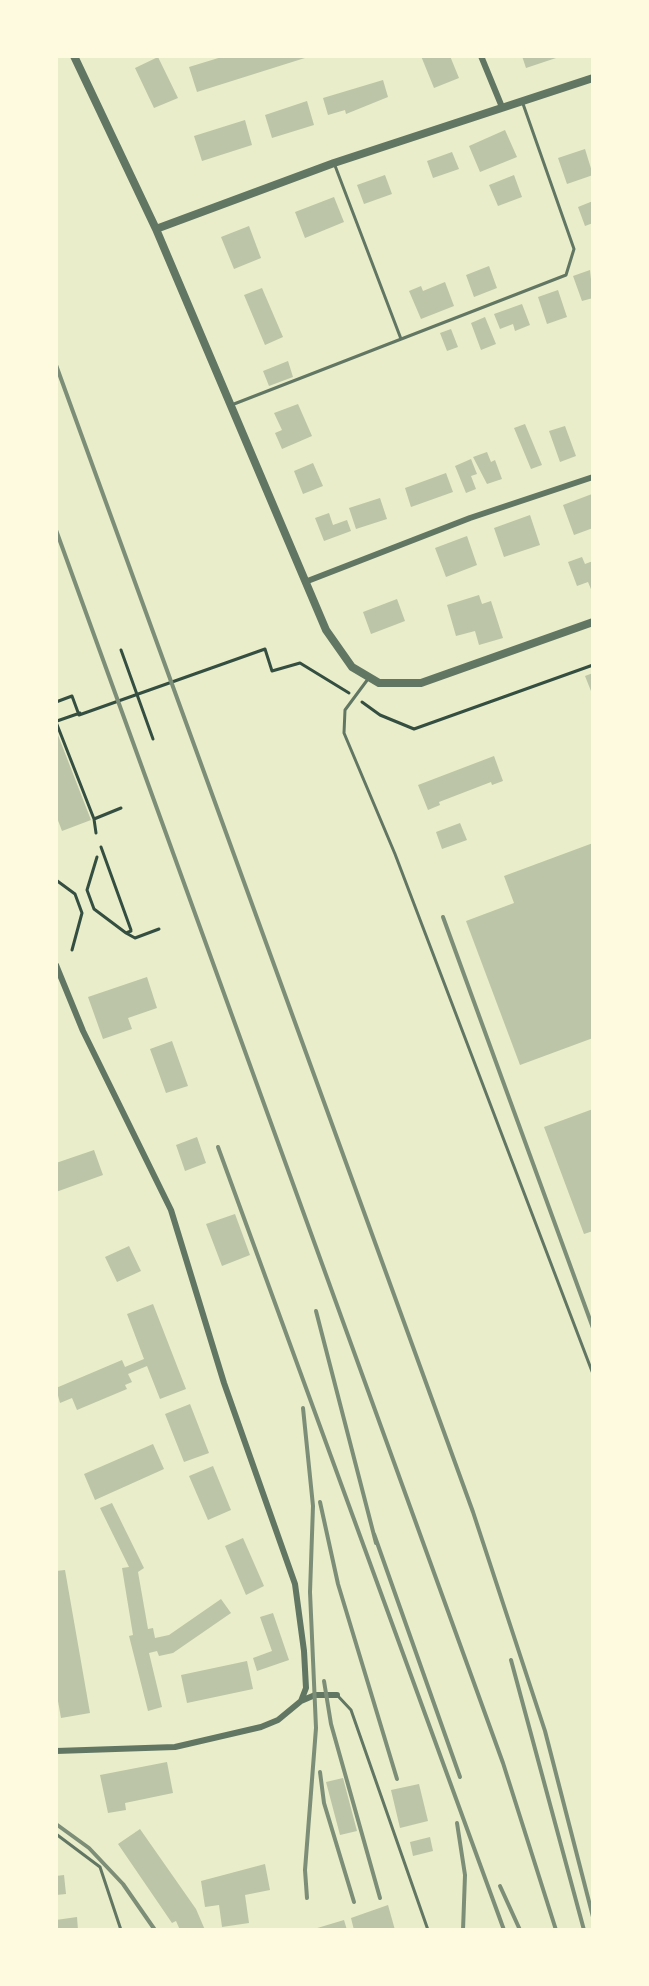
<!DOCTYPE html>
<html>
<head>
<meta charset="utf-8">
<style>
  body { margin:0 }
  #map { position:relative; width:649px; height:1986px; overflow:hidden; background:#e9edc9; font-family:Barlow,sans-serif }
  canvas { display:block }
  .frame { position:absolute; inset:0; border:58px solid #fefae0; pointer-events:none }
</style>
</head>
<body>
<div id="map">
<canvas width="649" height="1986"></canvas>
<div class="frame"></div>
</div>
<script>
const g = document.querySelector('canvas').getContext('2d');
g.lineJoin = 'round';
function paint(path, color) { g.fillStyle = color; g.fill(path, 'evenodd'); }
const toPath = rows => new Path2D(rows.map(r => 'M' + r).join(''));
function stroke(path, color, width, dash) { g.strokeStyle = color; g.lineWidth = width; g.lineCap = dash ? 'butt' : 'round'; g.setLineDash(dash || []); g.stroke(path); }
paint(toPath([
  [225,56,308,56,308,57,197,92,189,67],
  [421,56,450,56,459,78,434,88],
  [522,56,559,56,559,57,526,68],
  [158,57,178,98,154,108,135,68],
  [383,80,388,97,346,114,345,110,328,115,323,98],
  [307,101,314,125,272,138,265,115],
  [245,120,252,145,202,161,194,136],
  [505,130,517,157,480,172,469,146],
  [585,149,593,175,567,184,558,158],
  [452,152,459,169,433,178,427,161],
  [385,175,392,194,364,204,357,185],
  [514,175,522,197,498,206,489,185],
  [334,197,344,222,305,238,295,212],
  [593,201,593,223,585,226,578,207],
  [249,226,261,258,234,269,221,237],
  [489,266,497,288,474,297,466,275],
  [590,270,593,298,582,301,573,276],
  [445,282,454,306,421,319,409,291,421,286,423,291],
  [262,288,283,337,265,345,244,295],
  [558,290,567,317,547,324,538,297],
  [522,304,530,325,515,331,513,324,500,329,494,314],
  [485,317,496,344,481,350,471,323],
  [451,329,458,347,447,351,440,333],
  [288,361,293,377,269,386,263,371],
  [298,404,312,436,282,449,275,433,282,430,274,413],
  [525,424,542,465,531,469,514,428],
  [565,426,576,456,560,462,549,431],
  [487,452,491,462,495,460,502,479,487,484,473,457],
  [471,459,477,474,471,476,476,489,466,493,455,466],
  [313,463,323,486,303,494,294,471],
  [446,473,453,492,411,507,405,488],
  [592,494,593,528,574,535,563,505],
  [380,498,387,519,356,529,349,508],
  [329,513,333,525,347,520,351,531,324,541,315,518],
  [530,515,540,545,504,557,494,528],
  [467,536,477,565,446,577,435,548],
  [582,557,585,564,593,561,593,594,588,582,577,586,568,562],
  [479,595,482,604,491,601,503,638,479,645,475,631,456,636,447,605],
  [397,599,405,621,371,634,363,612],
  [593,673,593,696,585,676],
  [56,730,91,820,62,831,56,815],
  [494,756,503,781,492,785,491,782,439,802,440,805,428,810,418,785],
  [460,823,467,840,442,849,436,832],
  [593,843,593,1038,520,1065,466,921,514,903,504,876],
  [147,977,157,1008,128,1018,132,1029,103,1039,88,997],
  [172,1041,188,1086,166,1093,150,1049],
  [593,1109,593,1231,584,1234,544,1127],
  [197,1137,206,1163,185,1171,176,1145],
  [94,1150,103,1175,56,1192,56,1163],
  [235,1214,250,1255,222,1266,206,1224],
  [129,1246,141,1271,117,1282,105,1257],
  [153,1304,186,1389,160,1399,147,1366,128,1374,132,1382,125,1385,127,1389,77,1410,72,1398,60,1403,56,1388,122,1360,125,1367,144,1359,127,1314],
  [190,1404,209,1453,184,1462,165,1414],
  [153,1444,164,1469,95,1500,84,1474],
  [213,1466,231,1510,208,1520,189,1476],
  [112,1503,144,1568,138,1572,148,1629,153,1628,155,1638,169,1635,221,1599,231,1613,173,1653,159,1656,157,1651,149,1653,162,1707,148,1711,129,1636,133,1635,122,1568,129,1567,100,1508],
  [243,1538,264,1586,246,1595,225,1546],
  [65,1570,90,1713,61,1718,56,1690,56,1571],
  [273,1613,289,1660,257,1671,253,1658,272,1651,260,1617],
  [247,1661,253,1689,187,1703,181,1675],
  [167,1762,173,1793,125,1803,126,1810,108,1813,100,1775],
  [343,1778,357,1831,340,1835,326,1782],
  [419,1784,428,1821,400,1828,391,1790],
  [140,1829,196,1909,205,1930,180,1930,176,1921,172,1923,118,1844],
  [430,1837,433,1851,413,1856,410,1842],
  [265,1864,270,1890,245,1895,249,1923,222,1927,219,1905,205,1907,201,1881],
  [64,1875,66,1894,56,1895,56,1876],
  [388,1905,395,1930,354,1930,351,1918],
  [77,1917,78,1930,56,1930,56,1920],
  [344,1920,347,1930,314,1930,314,1929]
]), '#bcc5a7');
stroke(toPath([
  [121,650,153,739],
  [56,702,72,696,79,715,265,649,272,671,300,663,349,693],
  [362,702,380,715,414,729,593,665],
  [57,721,80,713],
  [56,722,94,819,96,833],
  [94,819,121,808],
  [101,847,131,930],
  [97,857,87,890,94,909,126,933,131,931],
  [56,880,75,894,82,913,72,950],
  [126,933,135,938,159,929]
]), '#344e41', 3);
stroke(toPath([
  [334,163,401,339],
  [234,404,566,275,574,249,522,101],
  [368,679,345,710,344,733,395,854,593,1374],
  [337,1695,351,1710,428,1930],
  [56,1834,100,1867,121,1930]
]), '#617663', 3);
stroke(toPath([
  [481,56,502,107],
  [305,582,470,518,593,477],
  [56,965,83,1031,171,1210,224,1383,295,1584,304,1651,306,1688,301,1701],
  [56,1751,175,1747,261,1727,278,1720,301,1701,315,1695,337,1695]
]), '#617663', 6);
stroke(toPath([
  [74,56,156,229,326,630,352,667,379,683,421,683,593,622],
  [156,229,334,163,593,78]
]), '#617663', 8);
stroke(toPath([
  [56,365,473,1512,545,1731,593,1917],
  [56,530,503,1763,556,1930],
  [443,917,593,1328],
  [218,1147,504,1930],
  [316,1311,376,1543],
  [303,1408,313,1506,310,1592,316,1728,305,1870,307,1898],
  [320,1502,338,1584,397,1779],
  [374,1534,460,1777],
  [511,1660,584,1930],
  [324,1681,331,1724,380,1898],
  [320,1772,324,1803,354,1902],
  [457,1823,465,1875,463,1930],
  [56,1824,89,1848,123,1884,155,1930],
  [500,1886,520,1930]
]), '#7c8e77', 4);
</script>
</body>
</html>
